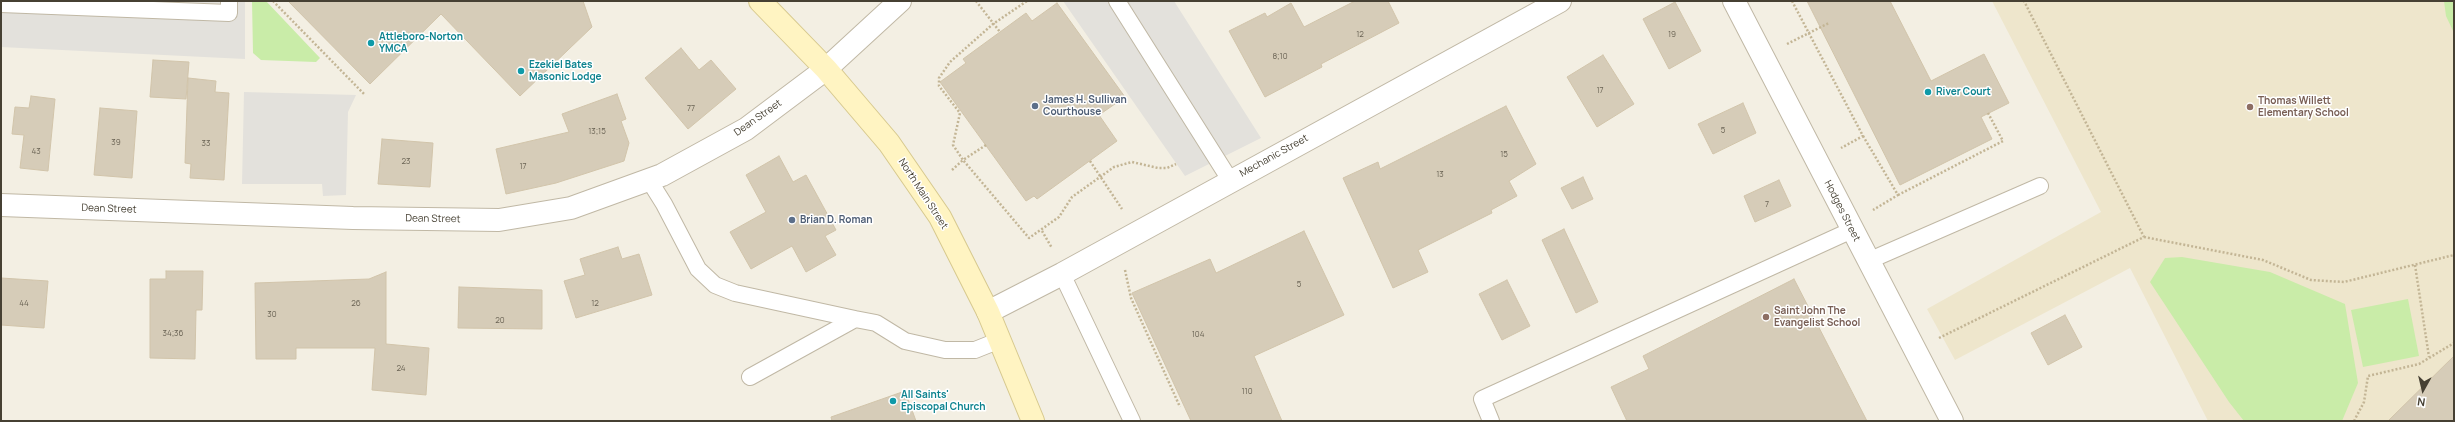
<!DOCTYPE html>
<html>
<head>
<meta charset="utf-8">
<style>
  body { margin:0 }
  #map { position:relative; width:2455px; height:422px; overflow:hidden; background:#f3efe3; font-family:Manrope,sans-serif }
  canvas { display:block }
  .frame { position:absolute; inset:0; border:2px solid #464033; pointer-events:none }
  .north { position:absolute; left:2403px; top:370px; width:40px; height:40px; -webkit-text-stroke:3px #fff; paint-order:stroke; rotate:188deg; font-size:11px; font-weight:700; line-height:16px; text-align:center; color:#464033 }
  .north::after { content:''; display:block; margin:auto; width:14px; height:18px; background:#464033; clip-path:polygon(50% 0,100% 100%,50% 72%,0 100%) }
</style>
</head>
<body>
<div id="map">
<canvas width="2455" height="422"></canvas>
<div class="frame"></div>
<div class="north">N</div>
</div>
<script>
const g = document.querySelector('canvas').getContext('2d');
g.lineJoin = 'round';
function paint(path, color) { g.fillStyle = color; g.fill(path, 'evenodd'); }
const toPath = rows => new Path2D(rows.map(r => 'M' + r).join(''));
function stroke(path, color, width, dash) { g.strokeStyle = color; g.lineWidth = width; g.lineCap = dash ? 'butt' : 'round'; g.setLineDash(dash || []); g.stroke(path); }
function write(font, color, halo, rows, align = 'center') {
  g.font = font + ' Manrope,sans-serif'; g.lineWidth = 3; g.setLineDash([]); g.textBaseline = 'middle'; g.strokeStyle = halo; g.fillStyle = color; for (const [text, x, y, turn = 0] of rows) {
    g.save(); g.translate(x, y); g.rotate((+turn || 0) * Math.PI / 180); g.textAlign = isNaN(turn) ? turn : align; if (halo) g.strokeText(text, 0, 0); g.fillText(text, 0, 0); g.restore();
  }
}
paint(toPath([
  [1992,1,2454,1,2454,421,2208,421,2130,268,1955,360,1927,309,2101,212]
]), '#eee6cc');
paint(toPath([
  [252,1,266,1,320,58,316,62,261,60,253,53],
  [2444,1,2454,1,2454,33,2446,16],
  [2182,257,2270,272,2345,304,2358,383,2342,421,2244,421,2229,402,2150,282,2165,258],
  [2408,299,2419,356,2363,367,2351,310]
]), '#c9eca8');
paint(toPath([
  [1,1,245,1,245,59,1,47],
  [1063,1,1174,1,1261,138,1185,176],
  [244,92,356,95,348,112,346,195,323,196,322,184,242,184]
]), '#e3e1dc');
const building = toPath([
  [288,1,583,1,592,27,520,96,441,14,370,84,288,1],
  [1355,1,1388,1,1399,23,1321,64,1322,67,1265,97,1229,31,1265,13,1267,17,1291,3,1304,27,1355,1],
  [1807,1,1890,1,1931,81,1984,54,2009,103,1981,117,1992,139,1900,185,1807,1],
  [1675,2,1701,51,1669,69,1643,19,1675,2],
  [1057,3,1125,97,1099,115,1117,141,1037,199,1034,196,1026,201,940,82,966,63,963,59,1026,13,1032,21,1057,3],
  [681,48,699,70,711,60,736,89,688,129,645,78,681,48],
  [1603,55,1634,104,1597,127,1567,77,1603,55],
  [153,60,189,62,186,99,150,97,153,60],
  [188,78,216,81,215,92,229,93,224,180,190,178,191,164,185,163,188,78],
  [617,94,626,119,621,121,629,143,624,161,556,183,506,194,496,149,569,132,562,114,617,94],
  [31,96,55,99,48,171,20,168,24,135,12,134,15,107,29,108,31,96],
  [1743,103,1756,133,1713,154,1698,124,1743,103],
  [1506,106,1536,164,1509,181,1517,196,1491,210,1492,213,1418,250,1428,272,1393,288,1343,178,1378,162,1380,169,1506,106],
  [100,108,137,111,132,178,94,175,100,108],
  [382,139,433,143,430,187,378,184,382,139],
  [779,156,793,182,806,175,836,230,825,236,836,255,806,272,792,246,751,269,730,232,766,212,746,175,779,156],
  [1583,177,1593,199,1572,209,1561,188,1583,177],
  [1779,180,1791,206,1755,222,1744,196,1779,180],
  [1564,229,1598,302,1576,313,1542,240,1564,229],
  [1304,231,1344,315,1254,356,1282,421,1191,421,1132,293,1210,259,1216,273,1304,231],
  [618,247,622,259,639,254,652,295,576,318,564,281,585,275,580,259,618,247],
  [166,271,203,271,202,310,196,310,195,359,150,358,150,279,166,279,166,271],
  [386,272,386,344,429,348,426,395,372,390,375,348,296,348,296,359,256,359,255,283,369,279,386,272],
  [1,278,48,281,44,328,1,325,1,278],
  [1794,279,1867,421,1627,421,1611,387,1649,369,1643,356,1794,279],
  [1507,280,1530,326,1502,340,1479,294,1507,280],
  [459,287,542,290,542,329,458,328,459,287],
  [2065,315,2082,347,2048,365,2031,333,2065,315],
  [2454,356,2454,421,2388,421,2454,356],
  [905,391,916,421,832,421,831,417,905,391]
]);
paint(building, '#d6ccb8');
stroke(building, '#d1c4aa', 1);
const lane = toPath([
  [1117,1,1230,180],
  [1,4,229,13,229,1],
  [649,180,664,204,698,269,715,285,735,293,855,319],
  [1868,261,2040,186],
  [1062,274,1132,421],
  [750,377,855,319,876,323,905,341,945,350,975,350,1000,340],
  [1491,421,1482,399,1852,230]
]);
const street = toPath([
  [1734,1,1952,421],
  [1,205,353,218,499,220,571,208,662,175,746,129,826,69,900,1],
  [988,312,1062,274,1560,1]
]);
const secondary = toPath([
  [760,1,826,69,889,143,940,217,988,312,1033,421]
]);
stroke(lane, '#c0b8a5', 18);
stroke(street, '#c0b8a5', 24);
stroke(secondary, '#d7c98e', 24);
stroke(toPath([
  [273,1,365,95],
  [976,1,1000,32],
  [1792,1,1863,136,1841,148],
  [1787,44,1829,23],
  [1863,136,1898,195,1873,210],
  [986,145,963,160,953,145,960,113,939,86,939,78,950,62,993,24,1027,1],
  [1090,161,1122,209],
  [952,170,963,160,1029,238,1059,217,1072,197,1114,167,1132,162,1158,168,1167,168,1176,164],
  [1898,195,2003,141,1988,113],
  [1042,231,1052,248],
  [2144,237,2263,260,2311,280,2344,282,2454,255],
  [2415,265,2429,357],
  [1125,270,1131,298,1180,407],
  [1939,338,2144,237,2024,1],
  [2354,421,2364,402,2368,376,2419,364,2454,343]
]), '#c3b595', 2.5, [2, 2]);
stroke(lane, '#fff', 16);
stroke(street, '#fff', 22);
stroke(secondary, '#fff4c2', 22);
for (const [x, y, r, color] of [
  [371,43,4,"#0f9aa8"],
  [521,71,4,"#0f9aa8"],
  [1928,92,4,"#0f9aa8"],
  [1035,106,4,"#5c6f8a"],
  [2250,107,4,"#8d6e63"],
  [792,220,4,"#5c6f8a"],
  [1766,317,4,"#8d6e63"],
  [893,401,4,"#0f9aa8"]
]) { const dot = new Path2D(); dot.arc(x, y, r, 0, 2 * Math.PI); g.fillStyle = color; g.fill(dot); stroke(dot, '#fff', 1.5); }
write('8px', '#6a6354', null, [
  ["12",1360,35],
  ["19",1672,35],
  ["8;10",1280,57],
  ["17",1600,91],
  ["77",691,109],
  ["5",1723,131],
  ["13;15",597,132],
  ["39",116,143],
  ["33",206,144],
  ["43",36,152],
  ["15",1504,155],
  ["23",406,162],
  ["17",523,167],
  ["13",1440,175],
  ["7",1767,205],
  ["5",1299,285],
  ["44",24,304],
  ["26",356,304],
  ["12",595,304],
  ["30",272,315],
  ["20",500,321],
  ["34;36",173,334],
  ["104",1198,335],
  ["24",401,369],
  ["110",1247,392]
]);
write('bold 10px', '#0d838f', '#fff', [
  ["Attleboro-Norton",379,37],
  ["YMCA",379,49],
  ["Ezekiel Bates",529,65],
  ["Masonic Lodge",529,77],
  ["River Court",1936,92],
  ["All Saints'",901,395],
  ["Episcopal Church",901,407]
], 'left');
write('bold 10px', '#4e5e75', '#fff', [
  ["James H. Sullivan",1043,100],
  ["Courthouse",1043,112],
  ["Brian D. Roman",800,220]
], 'left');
write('bold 10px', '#785e54', '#fff', [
  ["Thomas Willett",2258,101],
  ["Elementary School",2258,113],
  ["Saint John The",1774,311],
  ["Evangelist School",1774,323]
], 'left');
write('10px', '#464033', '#fff', [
  ["Dean Street",758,118,-35],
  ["Mechanic Street",1274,156,-29],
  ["North Main Street",923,194,57],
  ["Dean Street",109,209,2],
  ["Hodges Street",1842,211,63],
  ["Dean Street",433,219,1]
]);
</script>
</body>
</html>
